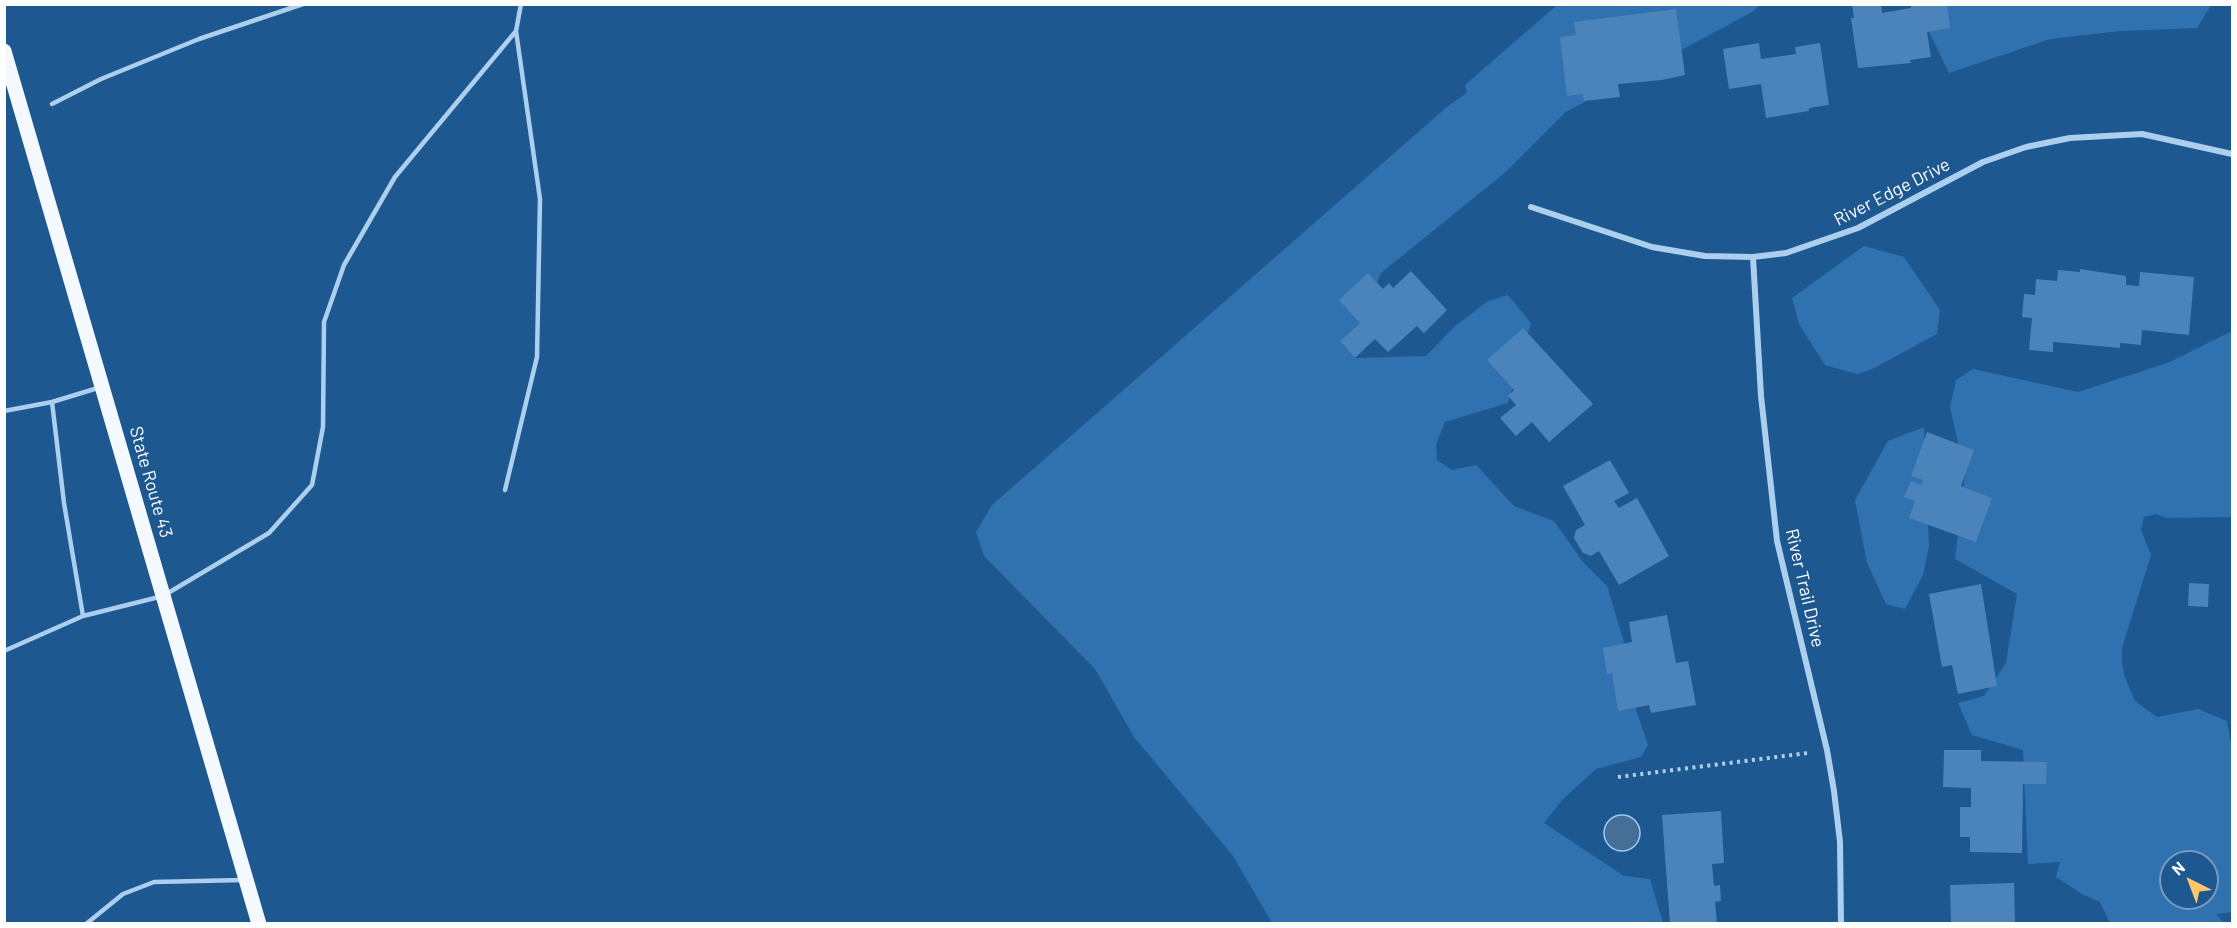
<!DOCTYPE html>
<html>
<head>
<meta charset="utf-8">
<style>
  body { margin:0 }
  #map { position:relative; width:2237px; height:928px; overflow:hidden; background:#1d5891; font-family:Barlow,sans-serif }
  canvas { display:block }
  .frame { position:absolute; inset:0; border:6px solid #fff; pointer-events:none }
  .north { position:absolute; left:2159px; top:850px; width:60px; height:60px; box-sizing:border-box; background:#1d5891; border:2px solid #779bbd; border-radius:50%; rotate:318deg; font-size:16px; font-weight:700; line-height:24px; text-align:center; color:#fff }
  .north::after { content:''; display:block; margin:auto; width:21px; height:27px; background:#fec86b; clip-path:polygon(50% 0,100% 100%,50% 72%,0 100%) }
</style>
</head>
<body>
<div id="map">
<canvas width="2237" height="928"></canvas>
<div class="frame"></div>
<div class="north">N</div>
</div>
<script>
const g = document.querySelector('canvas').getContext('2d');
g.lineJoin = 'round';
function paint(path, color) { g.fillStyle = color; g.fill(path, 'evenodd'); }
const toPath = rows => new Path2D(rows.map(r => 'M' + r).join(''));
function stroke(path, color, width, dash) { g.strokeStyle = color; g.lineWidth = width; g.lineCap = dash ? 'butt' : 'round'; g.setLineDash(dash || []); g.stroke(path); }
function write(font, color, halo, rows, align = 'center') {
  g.font = font + ' Barlow,sans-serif'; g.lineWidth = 4.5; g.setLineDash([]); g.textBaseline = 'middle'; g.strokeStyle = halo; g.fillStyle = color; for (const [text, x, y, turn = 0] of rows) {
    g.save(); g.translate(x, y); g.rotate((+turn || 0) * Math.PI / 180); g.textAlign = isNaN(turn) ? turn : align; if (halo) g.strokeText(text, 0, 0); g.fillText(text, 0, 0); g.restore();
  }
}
paint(toPath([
  [1557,5,1760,5,1752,12,1566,112,1507,171,1381,273,1360,323,1340,341,1355,358,1426,356,1454,327,1488,301,1508,295,1531,323,1508,403,1445,422,1436,444,1437,460,1452,470,1476,465,1514,506,1554,521,1583,562,1607,586,1634,675,1631,695,1648,745,1641,757,1596,769,1563,799,1544,823,1624,876,1650,879,1663,923,1272,923,1233,856,1134,737,1095,669,984,556,976,532,992,505,1448,106,1467,93,1465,85],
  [1916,5,2211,5,2197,28,2121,31,2050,39,1949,73],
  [1864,246,1904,257,1940,310,1937,334,1872,369,1857,374,1825,365,1799,324,1792,298],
  [2232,331,2232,517,2167,518,2156,514,2144,517,2141,530,2151,555,2122,648,2122,662,2124,675,2135,701,2157,717,2198,709,2227,721,2232,750,2232,912,2216,914,2224,923,2110,923,2100,902,2082,894,2056,877,2060,862,2028,864,2023,750,1972,735,1958,703,1984,696,2006,663,2017,594,1955,559,1965,474,1950,407,1956,380,1973,369,2078,392,2170,362],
  [2171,862,2207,862,2207,898,2171,898],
  [1924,427,1929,546,1923,575,1905,609,1886,604,1867,563,1855,500,1888,441]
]), '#3072af');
const water = toPath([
  '1604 833a18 18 0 1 1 36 0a18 18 0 1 1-36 0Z'
]);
paint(water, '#456f97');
stroke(water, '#a0cbf0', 1.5);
paint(toPath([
  [1852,4,1881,4,1882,13,1911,8,1911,4,1947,4,1950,28,1927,32,1931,57,1910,60,1911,63,1858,68,1851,18,1854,18],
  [1676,9,1685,75,1662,80,1618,84,1620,97,1584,101,1583,94,1567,96,1560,37,1576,35,1574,22],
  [1759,43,1761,59,1796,54,1795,47,1820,43,1829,105,1809,108,1809,111,1766,118,1761,84,1729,89,1723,49],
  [2080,269,2126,276,2126,285,2139,286,2140,272,2194,277,2189,335,2142,330,2141,345,2120,343,2120,348,2053,342,2053,352,2029,350,2032,318,2022,317,2024,294,2035,295,2036,279,2057,281,2058,270,2080,272],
  [1411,271,1447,310,1424,333,1417,326,1388,352,1375,339,1355,358,1340,341,1360,323,1339,300,1368,273,1383,289,1389,283,1393,288],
  [1523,328,1593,404,1549,442,1532,422,1516,436,1500,418,1516,405,1508,396,1514,390,1487,360],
  [1927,432,1974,450,1961,486,1992,498,1976,542,1909,518,1915,501,1904,497,1911,481,1921,485,1923,480,1911,476],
  [1610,460,1629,493,1614,501,1619,508,1637,498,1669,556,1619,585,1599,551,1591,556,1583,553,1574,538,1576,530,1585,525,1563,486],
  [2189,583,2209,584,2208,607,2188,606],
  [1981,584,1997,686,1958,694,1952,665,1942,667,1929,594],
  [1667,615,1676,663,1688,661,1696,705,1651,713,1649,705,1618,711,1612,673,1607,674,1603,648,1632,642,1629,622],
  [1944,750,1981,750,1981,761,2047,762,2046,784,2023,784,2022,853,1970,852,1970,837,1960,837,1960,807,1971,807,1971,788,1943,787],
  [1721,811,1724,863,1712,864,1714,886,1720,885,1721,901,1715,902,1717,924,1670,924,1662,815],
  [2014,883,2015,924,1951,924,1950,885]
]), '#4a84ba');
stroke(toPath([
  [1618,777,1808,753]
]), '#adcfee', 4, [3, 4.5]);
stroke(toPath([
  [52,104,101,79,199,39,303,4],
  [52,402,64,503,83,616],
  [4,411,52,402,101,387],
  [505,490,537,357,540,199,516,31,521,4],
  [4,651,83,616,163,596,269,533,312,485,323,427,324,322,344,265,395,177,516,31],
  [86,924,123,894,154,882,243,880]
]), '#adcfee', 4.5);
stroke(toPath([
  [1531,207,1652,247,1705,256,1753,257,1786,253,1858,228,1983,162,2026,147,2070,138,2142,134,2232,154],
  [1753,257,1761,396,1777,541,1827,750,1834,791,1840,842,1841,924]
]), '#adcfee', 6);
stroke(toPath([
  [4,51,259,924]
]), '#f4f9ff', 15);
write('18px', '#fff', '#1d5891', [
  ["River Edge Drive",1892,192,-27],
  ["State Route 43",151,482,74],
  ["River Trail Drive",1805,588,77]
]);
</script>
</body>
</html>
